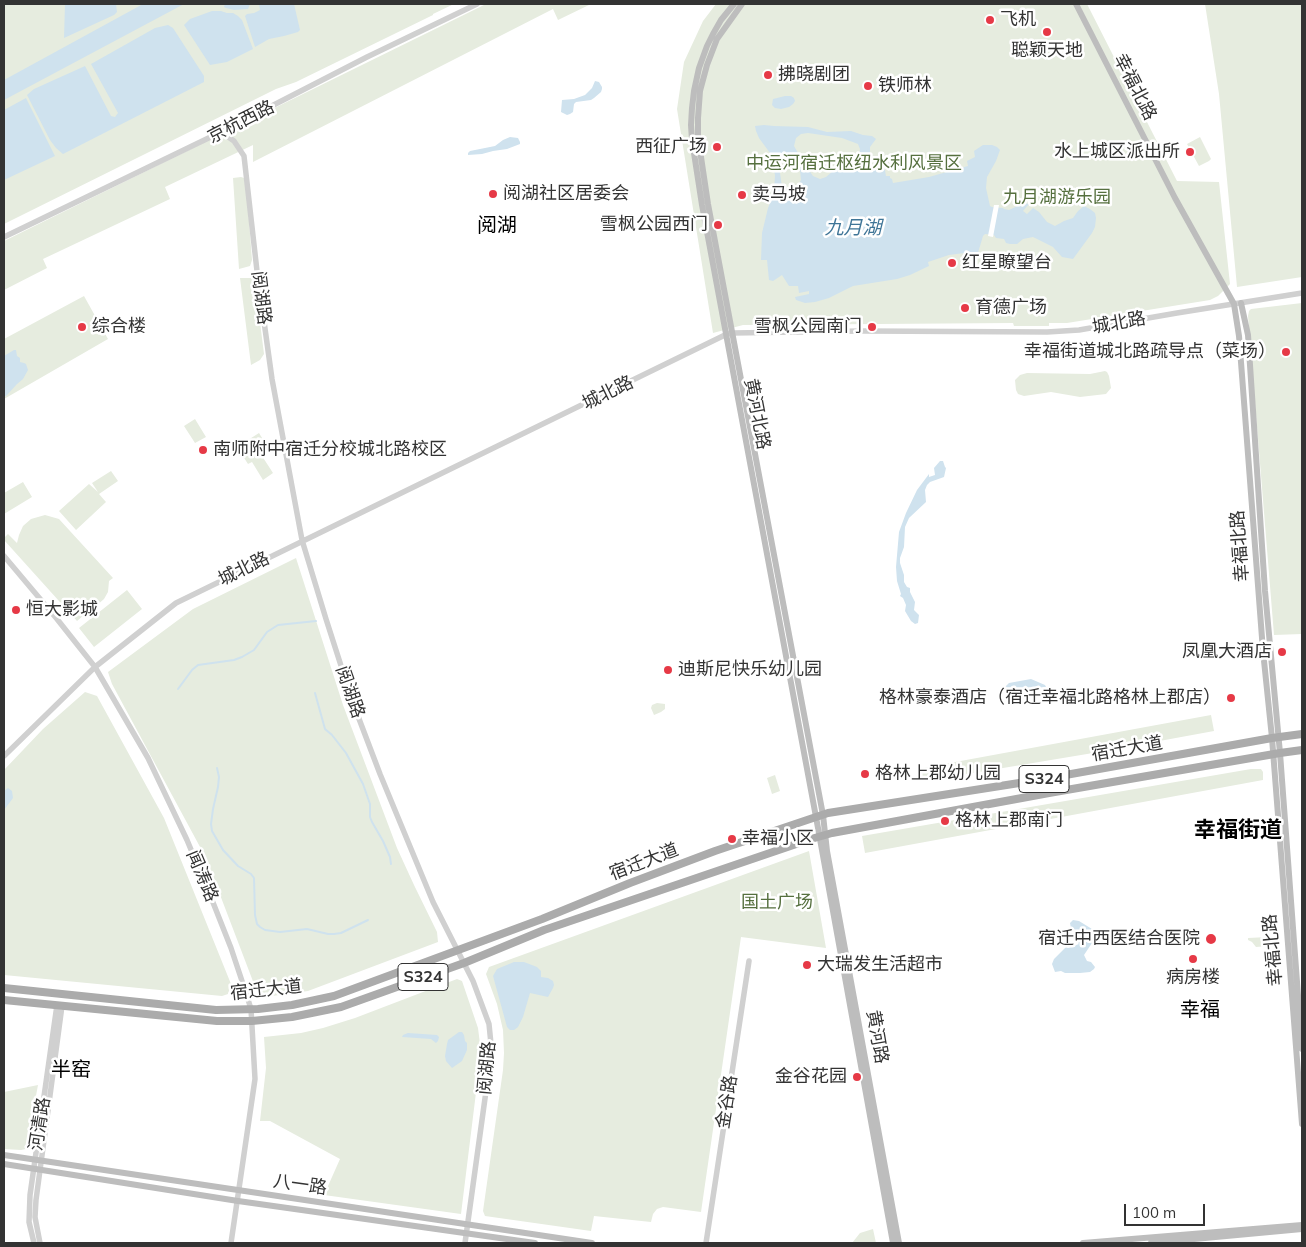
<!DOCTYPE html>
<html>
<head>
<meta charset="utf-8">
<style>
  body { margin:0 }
  #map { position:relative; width:1306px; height:1247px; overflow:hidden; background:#fff; font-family:Mulish,sans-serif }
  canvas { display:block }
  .frame { position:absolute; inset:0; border:5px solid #333; pointer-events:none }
  .scale { position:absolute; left:1124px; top:1204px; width:81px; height:22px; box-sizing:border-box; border:2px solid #333; border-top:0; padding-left:6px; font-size:15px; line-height:18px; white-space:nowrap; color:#333; -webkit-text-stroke:4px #fff; paint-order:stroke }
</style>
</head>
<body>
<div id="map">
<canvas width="1306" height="1247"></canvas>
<div class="frame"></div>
<div class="scale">100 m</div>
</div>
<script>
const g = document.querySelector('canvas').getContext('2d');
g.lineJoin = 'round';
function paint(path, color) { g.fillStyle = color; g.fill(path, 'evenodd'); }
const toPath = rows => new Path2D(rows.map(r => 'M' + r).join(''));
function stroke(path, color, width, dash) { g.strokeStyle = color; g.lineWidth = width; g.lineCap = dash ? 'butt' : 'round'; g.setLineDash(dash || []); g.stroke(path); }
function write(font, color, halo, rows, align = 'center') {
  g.font = font + ' Mulish,"Noto Sans SC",sans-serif'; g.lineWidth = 5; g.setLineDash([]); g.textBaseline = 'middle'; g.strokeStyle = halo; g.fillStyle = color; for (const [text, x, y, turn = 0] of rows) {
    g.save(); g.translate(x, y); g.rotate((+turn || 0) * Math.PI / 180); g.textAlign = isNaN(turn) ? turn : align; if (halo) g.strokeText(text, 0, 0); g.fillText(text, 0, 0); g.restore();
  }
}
paint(toPath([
  [4,4,454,4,433,14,433,15,296,82,276,89,4,224],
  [486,4,591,4,558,20,553,9,253,162,253,145,165,187,170,199,43,259,47,268,4,290,4,241],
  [716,4,1087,4,1177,181,1219,182,1230,284,1218,296,1210,300,1067,323,1049,323,1049,326,1014,326,1013,323,743,325,713,333,677,109,684,62,703,21],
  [1205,4,1302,4,1302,277,1237,287,1219,94],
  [1200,137,1211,159,1209,161,1199,166,1187,144],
  [241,177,244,178,246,182,252,260,250,266,239,269,233,178],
  [240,278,251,278,255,283,264,354,260,360,251,365],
  [84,296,108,339,4,399,4,339],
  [1302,303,1302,634,1274,635,1248,316,1249,311,1251,309],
  [1105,371,1107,372,1109,376,1111,388,1106,394,1080,397,1051,392,1024,396,1018,394,1016,390,1015,380,1020,375,1027,373,1090,374],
  [195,419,206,437,195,443,184,426],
  [259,433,270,451,262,456,273,473,263,480,252,462,248,464,237,447],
  [111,471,118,481,99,494,106,502,76,530,59,511,89,484,98,492,92,483],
  [23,482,32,497,4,514,4,493],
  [45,515,59,519,113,578,109,581,108,592,104,599,96,606,81,610,84,615,77,621,4,540,4,538,8,534,17,543,19,535,23,526,31,519],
  [296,558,343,705,397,848,414,885,437,932,438,942,308,991,272,996,262,992,254,984,206,858,112,684,108,672,193,609],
  [127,590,142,609,94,647,79,628],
  [85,692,97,696,164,818,231,984,228,994,222,996,4,975,4,770,43,729],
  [657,703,665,704,665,709,661,712,654,715,651,708,652,705],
  [1211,715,1214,731,1105,751,919,782,917,769],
  [1251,769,1261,769,1263,772,1263,780,865,853,862,836],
  [775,775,780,791,772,794,767,778],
  [809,851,826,948,741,937,701,1212,663,1207,657,1209,653,1214,651,1222,594,1216,591,1231,485,1216,483,1211,503,1070,504,1053,503,1030,497,1004,486,974,489,967],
  [1268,937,1268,946,1256,947,1252,942,1248,940,1248,938],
  [457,979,462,981,478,1028,481,1052,461,1214,324,1195,340,1159,270,1121,260,1121,266,1068,264,1037,301,1033,323,1028,355,1018],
  [38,1085,26,1149,21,1150,4,1149,4,1092],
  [873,1229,876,1243,852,1243,860,1233]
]), '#e6ecdf');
paint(toPath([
  [65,4,116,4,117,12,114,15,64,38],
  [143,4,184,4,4,100,4,80],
  [225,4,250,4,248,9,234,10,226,8,224,7],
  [259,4,294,4,300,30,298,32,284,36,269,39,255,47,245,16,247,14,254,13,260,10],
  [212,11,221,11,227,13,233,13,238,16,242,20,253,49,227,62,210,65,184,25,190,19],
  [168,25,173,28,204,76,204,82,63,154,56,148,50,140,27,95,34,89,85,66,111,116,115,117,118,113,91,64,155,28],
  [595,81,599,82,602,87,602,89,601,92,594,98,591,100,576,102,574,104,573,112,570,114,567,115,561,112,562,100,574,99,585,95,592,88],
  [785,96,791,96,794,98,795,101,793,104,789,107,781,109,775,108,772,105,773,99],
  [26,98,55,156,4,180,4,110],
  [764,125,774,126,808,127,827,132,851,131,863,135,872,136,876,139,870,147,870,162,874,167,885,170,886,176,890,176,890,178,892,179,893,183,929,177,968,166,967,161,975,157,974,151,983,145,992,145,997,147,1000,150,996,161,987,177,986,188,990,206,992,207,1003,208,1004,209,1009,210,1024,203,1029,204,1023,211,1027,214,1033,208,1039,212,1047,222,1055,226,1064,221,1073,218,1078,211,1084,206,1090,209,1095,213,1096,218,1095,227,1092,233,1073,259,1062,257,1053,247,1033,237,1023,239,1017,244,1010,244,1006,243,1004,239,996,238,994,235,985,234,983,236,977,256,973,260,972,252,949,255,928,262,929,266,910,275,897,279,853,286,829,298,815,302,805,303,796,300,795,297,809,294,809,291,799,293,798,286,789,286,782,275,773,281,769,280,767,260,761,260,762,233,768,208,774,194,775,175,770,153,759,138,756,131,755,126],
  [808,133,842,138,858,144,860,149,858,162,849,169,833,171,826,177,820,179,813,176,806,166,802,156,796,161,800,170,801,180,797,187,787,190,782,187,779,166,780,160,785,157,792,158,798,153,794,146,796,138,801,134],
  [510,137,518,138,520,142,520,144,507,149,493,151,482,154,468,155,468,153,470,151,495,146,503,140],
  [14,350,16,350,17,356,20,358,20,362,24,363,26,364,28,370,23,379,17,384,7,395,4,397,4,356],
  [940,461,943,461,945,467,946,468,944,477,930,482,927,485,925,490,926,502,909,518,905,527,904,547,900,558,900,563,904,575,904,582,907,587,910,588,910,592,915,602,914,610,919,615,918,623,915,624,911,621,905,611,906,605,903,598,900,596,901,594,897,581,896,567,899,532,906,513,917,490,929,474,929,477,935,475,934,468],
  [1031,679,1045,685,1046,687,1025,689,1007,688,1005,687,1009,683],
  [8,788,12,791,13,798,4,810,4,791],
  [1073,920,1079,921,1092,929,1094,932,1092,943,1084,955,1087,961,1091,962,1095,967,1094,969,1090,972,1080,973,1065,973,1061,971,1055,972,1052,964,1054,959,1066,947,1068,948,1079,944,1078,943,1081,934,1079,932,1071,928,1070,923],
  [514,962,524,962,537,967,541,971,541,977,548,978,553,981,554,985,553,988,548,997,530,993,523,1017,518,1027,514,1030,510,1030,507,1027,493,976,497,969],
  [459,1032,462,1032,464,1035,465,1041,467,1043,467,1050,462,1061,452,1068,446,1061,445,1056,447,1044,448,1040],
  [408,1033,437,1035,439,1037,438,1041,436,1043,431,1039,402,1037,403,1035]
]), '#cfe2ee');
paint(toPath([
  [994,205,999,205,993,237,988,236]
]), '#fff');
stroke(toPath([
  [178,689,192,670,198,665,234,660,242,657,254,650,267,632,278,625,316,621],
  [315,693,325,729,332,735,346,753,363,784,370,804,370,817,372,822,383,841,390,857,391,864],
  [217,768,219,777,218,787,213,809,211,824,212,831,223,850,238,866,251,874,254,878,255,915,257,924,260,927,265,930,280,932,307,929,328,934,334,934,341,933,368,920]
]), '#cfe2ee', 2);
stroke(toPath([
  [223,131,224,134,234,141,244,156,257,271,272,379,302,540,326,619,353,703,380,774,433,902,473,981,489,1024,491,1044,491,1055,465,1243],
  [4,237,223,131,367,57,477,4],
  [4,556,57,619,95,667,148,758,187,840,214,905,231,948,246,993,251,1009,255,1079,231,1243],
  [4,756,95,667,176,603,727,334,733,333,862,331,1047,332,1079,330,1177,313,1302,293],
  [34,1243,29,1222,30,1195,57,1005],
  [40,1243,35,1217,36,1200,62,1006],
  [706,1243,749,961]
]), '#d0d0d0', 5.5);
stroke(toPath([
  [734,4,721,20,713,34,707,46,699,68,694,91,692,108,691,125,692,140,702,205,816,817,893,1243],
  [742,4,717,39,707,65,700,91,698,118,698,137,708,204,823,815,827,851,899,1243],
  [1076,4,1175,198,1234,304,1239,336,1263,651,1272,738,1302,1124],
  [1241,303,1248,335,1265,591,1280,753,1302,1049],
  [4,1155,592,1243],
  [4,1164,238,1201,535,1243],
  [1083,1243,1302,1225],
  [1151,1243,1302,1229]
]), '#bdbdbd', 6);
stroke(toPath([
  [4,988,216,1010,258,1009,292,1005,334,996,542,919,630,883,715,851,816,817,828,813,1032,781,1272,738,1302,734],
  [4,1000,217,1021,252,1021,292,1017,341,1007,464,963,544,930,811,839,832,833,1049,793,1280,753,1302,750]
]), '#ababab', 8);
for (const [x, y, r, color] of [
  [990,20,5,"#e63946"],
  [1047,32,5,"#e63946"],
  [768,75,5,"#e63946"],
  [868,86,5,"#e63946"],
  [717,147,5,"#e63946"],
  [1190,152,5,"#e63946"],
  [493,194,5,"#e63946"],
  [742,195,5,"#e63946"],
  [718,225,5,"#e63946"],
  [952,263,5,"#e63946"],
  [965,308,5,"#e63946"],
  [82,327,5,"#e63946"],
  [872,327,5,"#e63946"],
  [1286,352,5,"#e63946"],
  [203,450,5,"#e63946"],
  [16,610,5,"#e63946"],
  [1282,652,5,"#e63946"],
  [668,670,5,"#e63946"],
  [1231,698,5,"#e63946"],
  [865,774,5,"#e63946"],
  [945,821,5,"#e63946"],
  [732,839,5,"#e63946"],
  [1211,939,6,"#e63946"],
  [1193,959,5,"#e63946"],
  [807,965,5,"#e63946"],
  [857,1077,5,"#e63946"]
]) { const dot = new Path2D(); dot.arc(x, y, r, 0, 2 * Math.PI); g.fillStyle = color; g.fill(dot); stroke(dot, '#fff', 2); }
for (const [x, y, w] of [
  [1044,779,50],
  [423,977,50]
]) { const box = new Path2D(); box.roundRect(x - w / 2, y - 13.5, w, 27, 4); g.fillStyle = '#fff'; g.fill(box); stroke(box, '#333', 1); }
write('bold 16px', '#333', null, [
  ["S324",1044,779],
  ["S324",423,977]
]);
write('18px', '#333', '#fff', [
  ["飞机",1000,20],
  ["聪颖天地",1047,51,"center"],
  ["拂晓剧团",778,75],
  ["铁师林",878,86],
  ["西征广场",707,147,"right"],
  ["水上城区派出所",1180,152,"right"],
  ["阅湖社区居委会",503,194],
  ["卖马坡",752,195],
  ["雪枫公园西门",708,225,"right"],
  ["红星瞭望台",962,263],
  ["育德广场",975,308],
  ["综合楼",92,327],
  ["雪枫公园南门",862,327,"right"],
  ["幸福街道城北路疏导点（菜场）",1276,352,"right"],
  ["南师附中宿迁分校城北路校区",213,450],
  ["恒大影城",26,610],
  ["凤凰大酒店",1272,652,"right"],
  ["迪斯尼快乐幼儿园",678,670],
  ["格林豪泰酒店（宿迁幸福北路格林上郡店）",1221,698,"right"],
  ["格林上郡幼儿园",875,774],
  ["格林上郡南门",955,821],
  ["幸福小区",742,839],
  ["宿迁中西医结合医院",1200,939,"right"],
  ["大瑞发生活超市",817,965],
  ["病房楼",1193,978,"center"],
  ["金谷花园",847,1077,"right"]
], 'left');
write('18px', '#333', '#fff', [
  ["幸福北路",1135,87,63],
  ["京杭西路",241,122,-27],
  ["阅湖路",261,298,83],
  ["城北路",1119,323,-10],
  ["城北路",608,393,-26],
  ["黄河北路",757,414,79],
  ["幸福北路",1240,546,-94],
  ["城北路",244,569,-26],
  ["阅湖路",350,692,71],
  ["宿迁大道",1127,749,-10],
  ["宿迁大道",644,862,-21],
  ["闻涛路",202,876,67],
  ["幸福北路",1273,950,-95],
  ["宿迁大道",266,990,-6],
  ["黄河路",877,1037,80],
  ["阅湖路",487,1068,-85],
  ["金谷路",727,1102,-81],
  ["河清路",40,1124,-81],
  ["八一路",300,1185,8]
]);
write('18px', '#56703f', '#fff', [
  ["中运河宿迁枢纽水利风景区",854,164],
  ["九月湖游乐园",1057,198],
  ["国土广场",777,903]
]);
write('italic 19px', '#3f7597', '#fff', [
  ["九月湖",853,228]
]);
write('20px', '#000', '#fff', [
  ["阅湖",497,226],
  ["幸福",1200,1010],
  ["半窑",71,1070]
]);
write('bold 22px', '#000', '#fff', [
  ["幸福街道",1238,830]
]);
</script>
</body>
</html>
